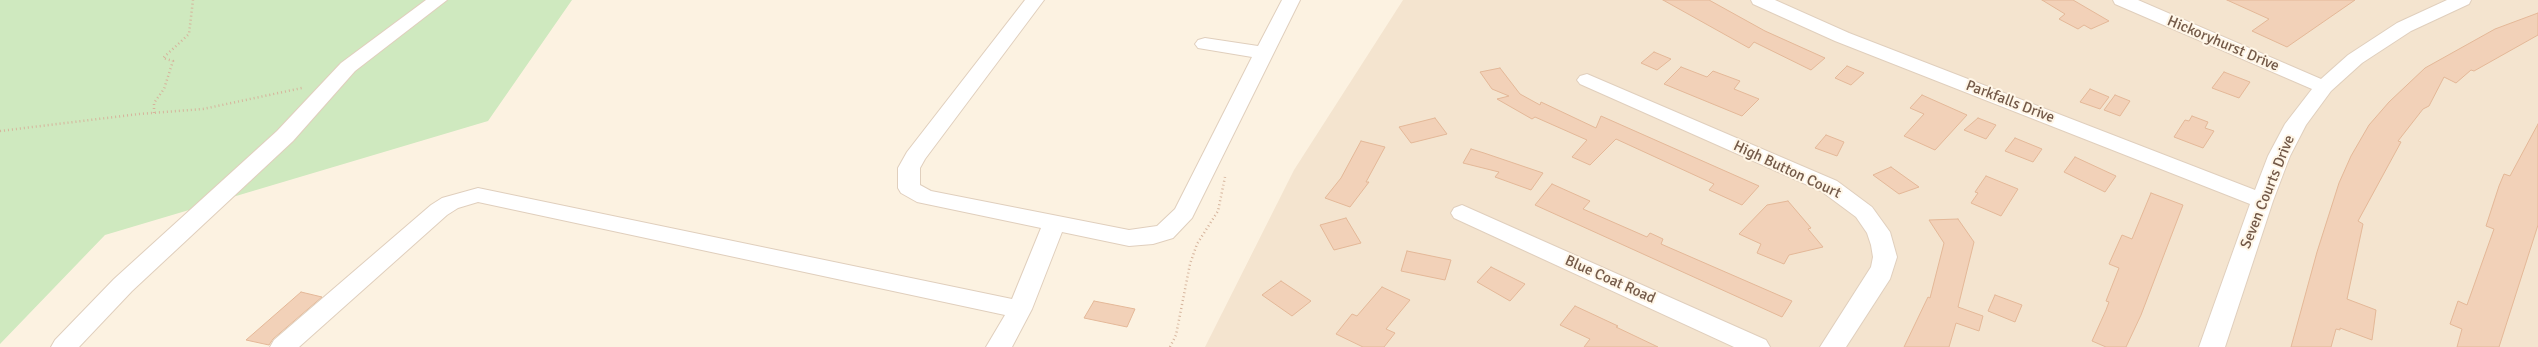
<!DOCTYPE html>
<html>
<head>
<meta charset="utf-8">
<style>
  body { margin:0 }
  canvas { display:block; background:#fcf2e1 }
</style>
</head>
<body>
<canvas width="2538" height="347"></canvas>
<script>
const g = document.querySelector('canvas').getContext('2d');
g.lineJoin = 'round';
function paint(path, color) { g.fillStyle = color; g.fill(path, 'evenodd'); }
const toPath = rows => new Path2D(rows.map(r => 'M' + r).join(''));
function stroke(path, color, width, dash) { g.strokeStyle = color; g.lineWidth = width; g.lineCap = dash ? 'butt' : 'round'; g.setLineDash(dash || []); g.stroke(path); }
function write(font, color, halo, rows, align = 'center') {
  g.font = font + ' Signika,sans-serif'; g.lineWidth = 4; g.setLineDash([]); g.textBaseline = 'middle'; g.strokeStyle = halo; g.fillStyle = color; for (const [text, x, y, turn = 0] of rows) {
    g.save(); g.translate(x, y); g.rotate((+turn || 0) * Math.PI / 180); g.textAlign = isNaN(turn) ? turn : align; if (halo) g.strokeText(text, 0, 0); g.fillText(text, 0, 0); g.restore();
  }
}
paint(toPath([
  [1403,0,2538,0,2538,347,1205,347,1294,170]
]), '#f4e4cf');
paint(toPath([
  [0,0,572,0,488,121,105,235,0,344]
]), '#cfe9bf');
const building = toPath([
  [1663,0,1709,0,1765,31,1825,58,1811,70,1754,42,1749,48,1663,0],
  [2042,0,2073,0,2109,21,2091,29,2084,25,2078,29,2059,19,2065,14,2042,0],
  [2227,0,2355,0,2287,47,2252,31,2269,19,2227,0],
  [2538,13,2538,35,2474,71,2471,70,2456,83,2444,77,2429,106,2423,109,2398,141,2401,142,2358,221,2363,224,2347,299,2376,310,2372,340,2340,328,2340,330,2336,329,2331,347,2291,347,2317,252,2339,183,2351,156,2369,125,2389,102,2425,68,2495,29,2538,13],
  [1654,52,1671,59,1657,70,1641,63,1654,52],
  [1847,66,1864,73,1851,85,1835,78,1847,66],
  [1681,67,1707,77,1713,71,1740,81,1734,89,1759,99,1742,116,1664,84,1681,67],
  [1500,68,1520,94,1540,105,1541,102,1596,128,1601,116,1759,186,1742,205,1709,190,1714,184,1616,139,1590,165,1572,157,1587,140,1535,117,1532,119,1497,99,1509,96,1492,89,1480,72,1500,68],
  [2224,72,2250,82,2239,98,2212,88,2224,72],
  [2090,89,2109,97,2100,109,2080,102,2090,89],
  [1922,95,1967,115,1935,150,1904,136,1924,114,1910,108,1922,95],
  [2115,95,2130,101,2120,116,2104,110,2115,95],
  [2192,116,2208,122,2205,128,2214,131,2203,148,2174,137,2185,120,2189,121,2192,116],
  [1435,118,1447,134,1411,143,1399,127,1435,118],
  [1978,118,1996,125,1986,139,1964,130,1978,118],
  [2538,124,2538,225,2499,347,2457,347,2462,329,2450,324,2458,301,2467,305,2494,229,2486,226,2499,186,2504,174,2510,176,2538,124],
  [1826,135,1844,142,1837,156,1815,148,1826,135],
  [2015,138,2042,149,2033,162,2005,151,2015,138],
  [1361,141,1385,147,1366,182,1369,182,1350,207,1325,198,1341,178,1361,141],
  [1471,149,1484,153,1543,173,1531,190,1495,177,1499,172,1463,163,1471,149],
  [2075,157,2116,176,2105,192,2064,172,2075,157],
  [1891,167,1919,187,1899,194,1873,175,1891,167],
  [1986,176,2018,189,2001,216,1971,203,1978,193,1975,192,1986,176],
  [1552,184,1590,201,1583,209,1647,237,1650,233,1663,239,1661,244,1792,301,1782,317,1535,205,1552,184],
  [2151,193,2183,205,2141,315,2126,347,2106,347,2092,341,2106,310,2109,302,2106,301,2119,268,2109,264,2122,235,2132,239,2151,193],
  [1788,201,1811,228,1808,229,1823,247,1789,255,1784,264,1757,253,1761,244,1739,234,1767,205,1788,201],
  [1346,218,1361,243,1334,250,1320,225,1346,218],
  [1958,219,1974,242,1958,307,1983,316,1979,331,1956,323,1949,347,1904,347,1928,297,1930,298,1944,243,1929,220,1958,219],
  [1407,251,1451,260,1445,280,1401,271,1407,251],
  [1491,267,1525,284,1510,301,1477,282,1491,267],
  [1281,281,1311,301,1292,316,1262,295,1281,281],
  [1382,287,1410,300,1386,329,1395,333,1384,347,1363,347,1336,334,1352,314,1357,316,1382,287],
  [301,292,322,297,273,339,269,345,246,340,301,292],
  [1995,295,2022,305,2015,322,1988,311,1995,295],
  [1094,301,1135,309,1127,327,1084,318,1094,301],
  [1575,306,1618,326,1616,327,1658,347,1584,347,1590,339,1560,325,1575,306]
]);
paint(building, '#f2d1b8');
stroke(building, '#e4b898', 1);
const minor = toPath([
  [426,0,447,0,355,71,293,141,132,291,79,347,51,347,55,340,114,279,277,131,341,63,426,0],
  [1025,0,1044,0,925,159,920,168,920,185,931,191,1129,230,1157,226,1175,209,1252,57,1198,48,1195,44,1198,40,1205,38,1258,46,1282,0,1300,0,1192,218,1173,238,1153,244,1129,246,1062,232,1032,309,1012,347,986,347,1005,315,478,202,458,208,447,215,299,347,270,347,274,340,431,205,442,198,478,188,1012,299,1041,228,917,202,901,193,898,188,898,168,907,152,1025,0],
  [1751,0,1775,0,1849,33,2255,190,2268,156,2285,124,2312,89,2115,4,2113,0,2138,0,2321,79,2348,55,2397,23,2447,0,2471,0,2469,4,2411,31,2362,63,2331,91,2306,125,2290,156,2273,201,2225,347,2199,347,2250,204,1835,41,1753,4,1751,0],
  [1587,74,1837,181,1872,207,1890,232,1897,257,1890,279,1846,347,1820,347,1871,267,1873,257,1871,245,1867,233,1856,217,1821,191,1580,84,1577,80,1580,76,1587,74],
  [1462,205,1766,340,1770,347,1734,347,1454,218,1451,213,1454,208,1462,205]
]);
stroke(minor, '#e0cfbd', 2);
stroke(toPath([
  [154,113,154,103,164,89,173,61,163,58,189,34,193,0],
  [0,131,139,114,203,109,302,88],
  [1170,347,1176,335,1190,264,1197,244,1218,211,1225,177]
]), '#d6b49c', 2.5, [1, 3]);
paint(minor, '#fff');
write('15px', '#735948', '#fff6e7', [
  ["Hickoryhurst Drive",2223,44,23],
  ["Parkfalls Drive",2010,102,21],
  ["High Button Court",1787,170,25],
  ["Seven Courts Drive",2268,192,-68],
  ["Blue Coat Road",1610,280,24]
]);
</script>
</body>
</html>
